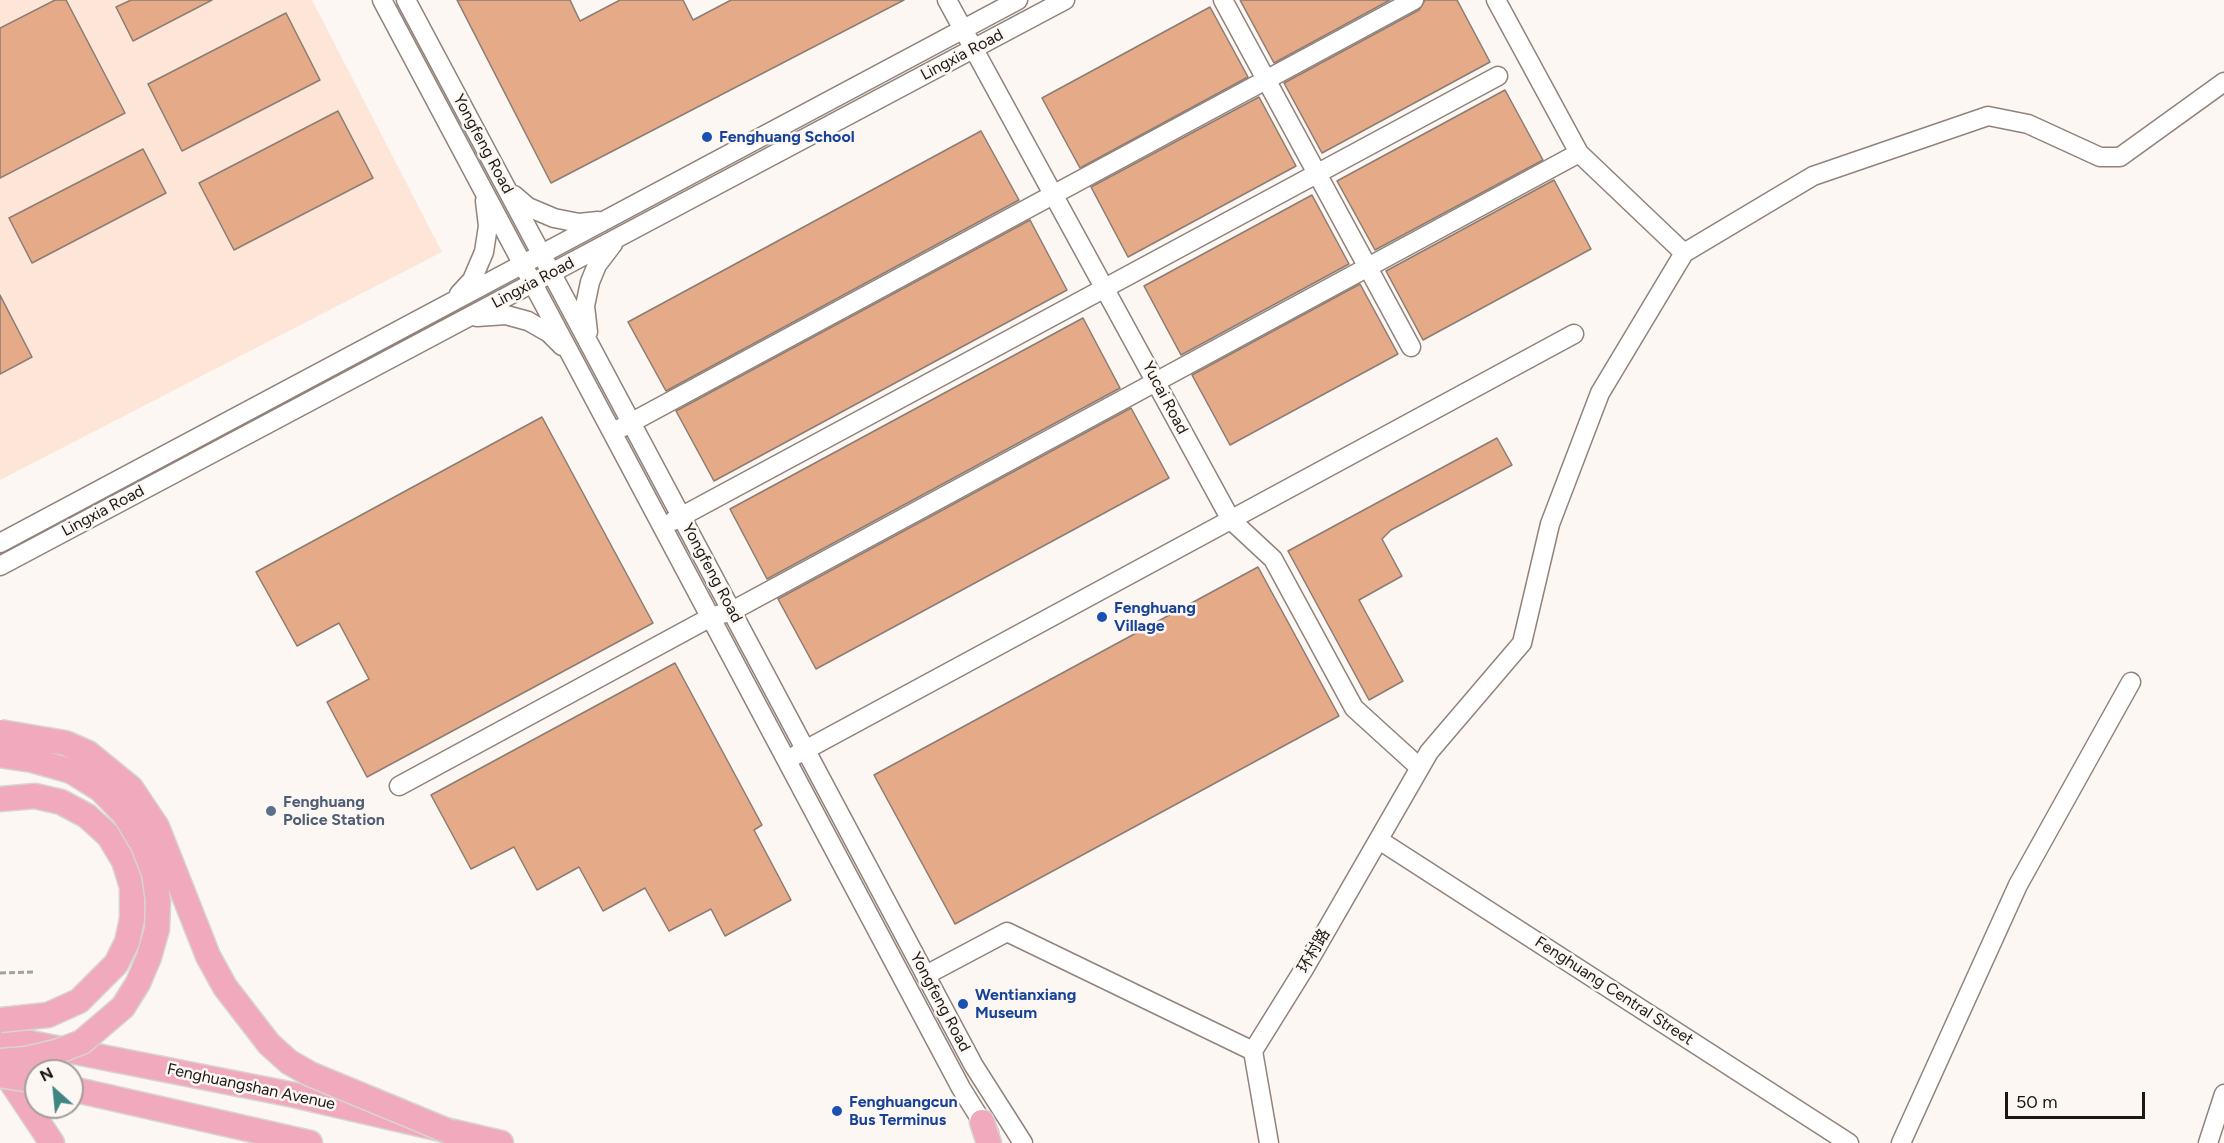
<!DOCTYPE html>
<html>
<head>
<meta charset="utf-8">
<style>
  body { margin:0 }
  #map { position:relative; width:2224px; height:1143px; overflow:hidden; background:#fdf7f3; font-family:Figtree,sans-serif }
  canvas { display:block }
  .north { position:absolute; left:24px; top:1059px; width:60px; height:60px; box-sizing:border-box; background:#fdf7f3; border:2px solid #a39d9a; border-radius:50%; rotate:333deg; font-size:16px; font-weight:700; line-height:24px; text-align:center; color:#1c1714 }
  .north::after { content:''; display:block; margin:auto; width:21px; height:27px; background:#3e8681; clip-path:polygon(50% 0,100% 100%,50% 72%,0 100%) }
  .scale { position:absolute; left:2005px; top:1092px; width:140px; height:27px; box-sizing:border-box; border:3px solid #1c1714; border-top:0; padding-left:8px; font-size:18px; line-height:21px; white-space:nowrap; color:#1c1714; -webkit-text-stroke:4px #fdf7f3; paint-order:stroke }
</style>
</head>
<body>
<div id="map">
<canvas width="2224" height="1143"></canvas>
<div class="north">N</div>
<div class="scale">50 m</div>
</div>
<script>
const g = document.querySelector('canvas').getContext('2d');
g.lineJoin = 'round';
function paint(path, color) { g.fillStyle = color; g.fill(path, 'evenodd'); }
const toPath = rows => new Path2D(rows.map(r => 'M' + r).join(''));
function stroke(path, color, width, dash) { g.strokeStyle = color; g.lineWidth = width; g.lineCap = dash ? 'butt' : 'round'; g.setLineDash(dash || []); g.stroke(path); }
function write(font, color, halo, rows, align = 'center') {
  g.font = font + ' Figtree,"Noto Sans SC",sans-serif'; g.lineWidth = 5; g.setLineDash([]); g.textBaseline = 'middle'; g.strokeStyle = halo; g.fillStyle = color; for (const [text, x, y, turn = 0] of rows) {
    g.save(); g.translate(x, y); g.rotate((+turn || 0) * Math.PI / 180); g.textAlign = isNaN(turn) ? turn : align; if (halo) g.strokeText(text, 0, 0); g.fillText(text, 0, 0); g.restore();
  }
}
paint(toPath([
  [0,0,312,0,442,252,0,480]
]), '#fde6d8');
const building = toPath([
  [55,0,66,0,125,113,0,178,0,28,55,0],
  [131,0,212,0,133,41,116,7,131,0],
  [457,0,570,0,580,21,620,0,683,0,693,20,731,0,904,0,551,183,457,0],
  [1240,0,1390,0,1274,63,1240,0],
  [1425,0,1457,0,1490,62,1322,153,1284,83,1419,10,1425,0],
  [1210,7,1248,77,1080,168,1042,98,1210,7],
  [286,13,320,80,182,151,148,84,286,13],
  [1505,90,1543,160,1375,250,1337,181,1505,90],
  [1259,97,1296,166,1128,257,1091,187,1259,97],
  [338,111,373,178,234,250,199,183,338,111],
  [981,131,1019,200,666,391,628,322,981,131],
  [143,149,166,193,32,263,9,218,143,149],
  [1554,180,1591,249,1423,340,1386,271,1554,180],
  [1312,195,1349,264,1181,355,1144,286,1312,195],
  [1030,220,1067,290,714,481,676,411,1030,220],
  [1360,284,1398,354,1230,445,1192,375,1360,284],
  [0,295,32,357,0,374,0,295],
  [1083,318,1120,388,767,579,730,509,1083,318],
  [1131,408,1169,478,816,669,778,599,1131,408],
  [542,417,653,623,367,777,327,702,369,679,339,623,297,646,256,572,542,417],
  [1497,438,1512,465,1391,530,1382,539,1402,576,1359,600,1403,681,1369,700,1288,551,1497,438],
  [1258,567,1339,716,955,924,874,775,1258,567],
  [675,663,762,825,754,830,791,900,725,936,711,909,669,931,645,888,603,911,579,867,537,890,514,847,471,869,431,795,675,663]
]);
paint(building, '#e5aa87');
stroke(building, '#8b7c74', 1.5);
const minor = toPath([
  [382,0,961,1088,989,1133],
  [406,0,974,1066,1023,1143],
  [947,0,1231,520,1273,559,1354,708,1420,768],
  [1223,0,1411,347],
  [1496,0,1579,153,1684,253],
  [514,195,528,207,554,218,579,223,598,221],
  [459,294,472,280,484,252,488,226,485,201],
  [477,317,506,315,528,321,549,333,562,346],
  [588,332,585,306,590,282,597,265,613,244],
  [621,428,1414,0],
  [673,521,1498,76],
  [0,543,1018,0],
  [0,566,1065,0],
  [796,755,1574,334],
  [399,786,711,617,732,611,1579,153],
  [1379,840,1849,1143],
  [926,975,1007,932,1253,1051],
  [1269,1143,1253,1051,1304,969,1429,752,1522,643,1550,524,1600,393,1684,253,1813,176,1988,116,2028,124,2100,157,2120,157,2224,82],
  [1901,1143,2018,885,2131,682],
  [2208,1143,2224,1094]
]);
const major = toPath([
  [0,799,35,796,61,802,87,816,109,836,124,861,132,887,132,919],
  [0,1037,294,1095,501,1143],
  [0,1065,52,1143],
  [72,1089,310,1143],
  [982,1122,989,1143]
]);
stroke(minor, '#91837b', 21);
stroke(major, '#d6d5d5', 27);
stroke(toPath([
  [0,973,33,972]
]), '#a5a09c', 3, [6, 3]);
stroke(minor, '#fff', 18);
stroke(major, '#f1a9bd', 24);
const majorBridge = toPath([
  [0,732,65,743,88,753,131,788,157,827,208,956,225,987,269,1044,289,1062,310,1074,450,1132],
  [0,755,32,760,71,771,100,789,125,815,143,845,154,873,158,901,157,929,149,957,138,983,123,1007,82,1042,56,1052,26,1059,0,1061],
  [0,1020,48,1015,79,1001,116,964,127,942,132,919],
  [0,1075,36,1081]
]);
stroke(majorBridge, '#d6d5d5', 27, []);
stroke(majorBridge, '#f1a9bd', 24);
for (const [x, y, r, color] of [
  [707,137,6,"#1a4fb4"],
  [1102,617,6,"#1a4fb4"],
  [271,811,6,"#5c6f8a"],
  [963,1004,6,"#1a4fb4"],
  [837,1111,6,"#1a4fb4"]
]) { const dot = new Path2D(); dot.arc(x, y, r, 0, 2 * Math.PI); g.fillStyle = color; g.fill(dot); stroke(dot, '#fdf7f3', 2); }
write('16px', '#1c1714', '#fdf7f3', [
  ["Lingxia Road",962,55,-28],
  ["Yongfeng Road",483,144,62],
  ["Lingxia Road",533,283,-28],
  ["Yucai Road",1165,398,62],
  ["Lingxia Road",103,511,-28],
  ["Yongfeng Road",712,573,62],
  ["环村路",1314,951,-60],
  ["Fenghuang Central Street",1614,991,33],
  ["Yongfeng Road",940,1002,62],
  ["Fenghuangshan Avenue",251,1087,12]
]);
write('bold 16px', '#164399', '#fdf7f3', [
  ["Fenghuang School",719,137],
  ["Fenghuang",1114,608],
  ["Village",1114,626],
  ["Wentianxiang",975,995],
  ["Museum",975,1013],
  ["Fenghuangcun",849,1102],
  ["Bus Terminus",849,1120]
], 'left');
write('bold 16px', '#4e5e75', '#fdf7f3', [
  ["Fenghuang",283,802],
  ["Police Station",283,820]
], 'left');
</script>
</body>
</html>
